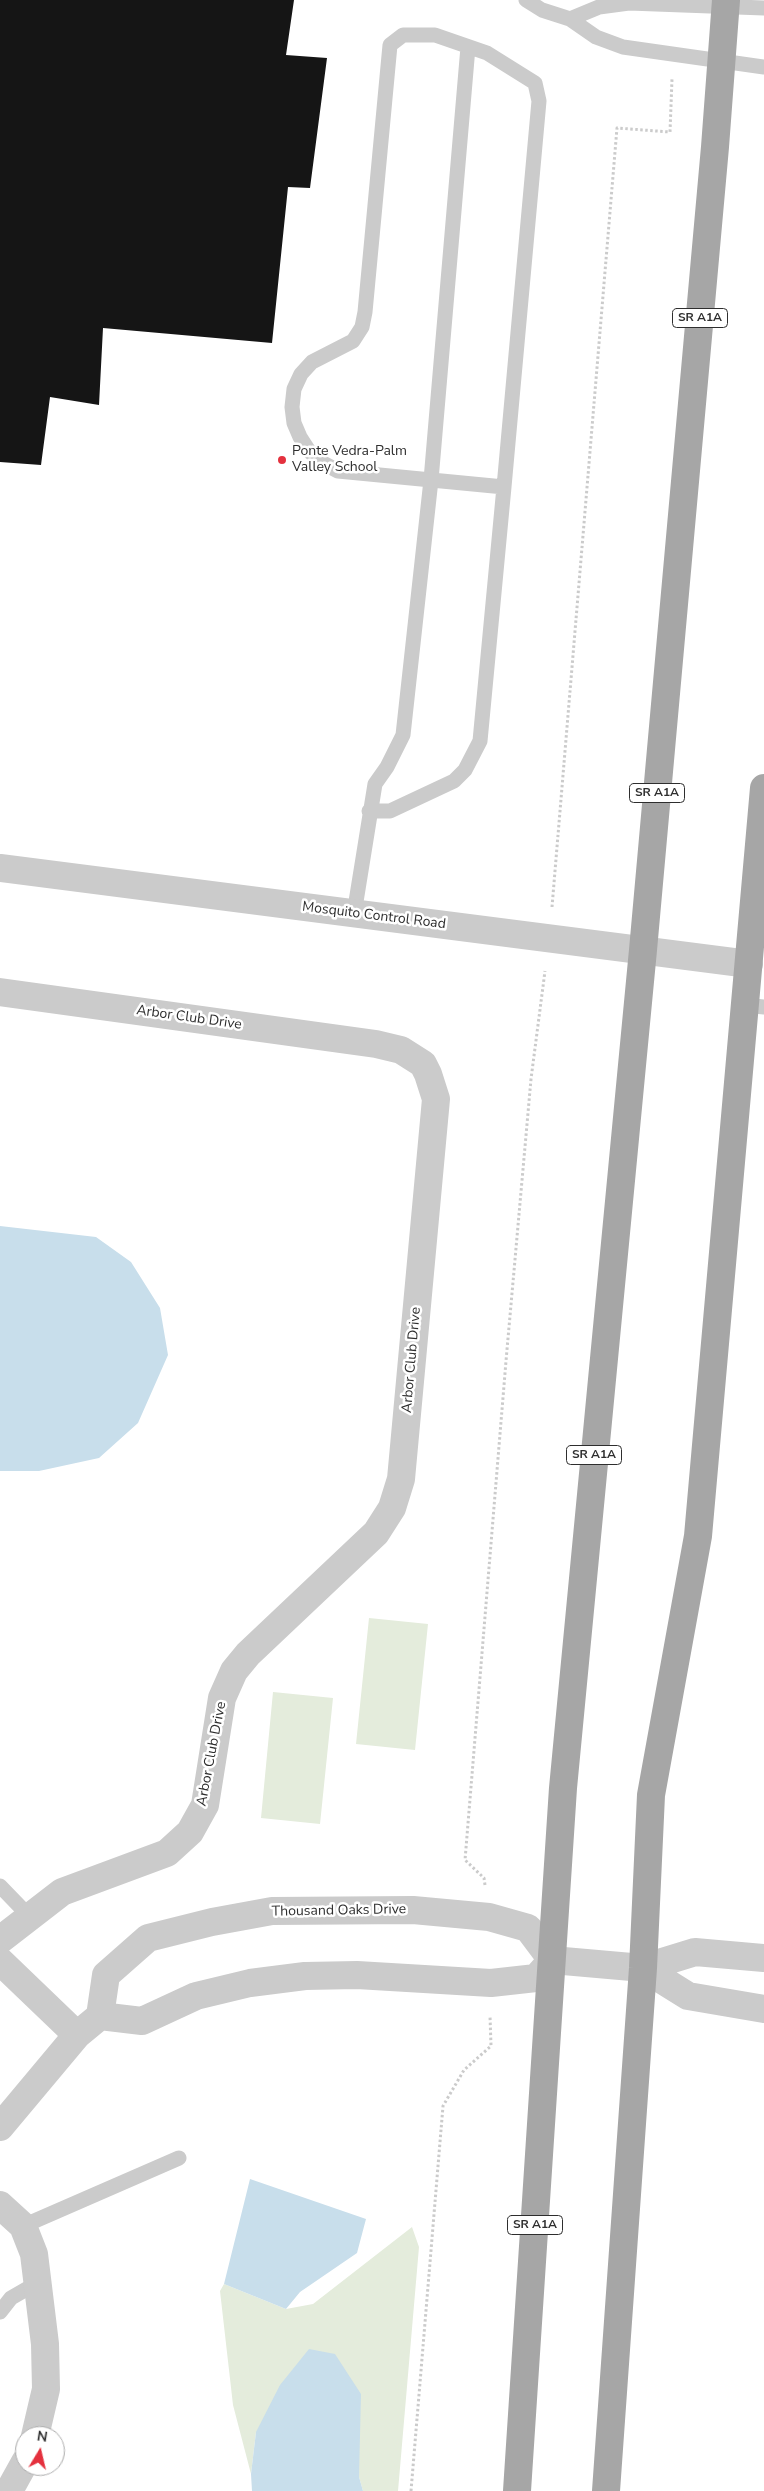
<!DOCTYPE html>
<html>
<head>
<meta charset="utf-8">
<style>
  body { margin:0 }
  #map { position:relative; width:764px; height:2491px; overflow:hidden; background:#fff; font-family:"Nunito Sans",sans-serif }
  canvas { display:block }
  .north { position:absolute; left:15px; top:2426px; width:50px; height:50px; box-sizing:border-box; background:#fff; border:1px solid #ababab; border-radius:50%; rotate:9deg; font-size:14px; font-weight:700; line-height:20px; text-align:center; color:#2e2e2e }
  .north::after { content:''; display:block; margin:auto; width:18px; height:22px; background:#e4313e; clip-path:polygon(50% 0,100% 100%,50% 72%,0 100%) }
</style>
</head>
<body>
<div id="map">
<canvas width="764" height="2491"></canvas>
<div class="north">N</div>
</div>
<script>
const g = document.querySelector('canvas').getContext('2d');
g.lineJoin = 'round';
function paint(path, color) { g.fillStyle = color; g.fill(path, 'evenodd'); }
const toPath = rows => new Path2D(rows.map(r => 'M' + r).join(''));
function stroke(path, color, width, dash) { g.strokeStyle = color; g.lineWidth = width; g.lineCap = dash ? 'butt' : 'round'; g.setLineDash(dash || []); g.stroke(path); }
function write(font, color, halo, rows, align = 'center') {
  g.font = font + ' "Nunito Sans",sans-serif'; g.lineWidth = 5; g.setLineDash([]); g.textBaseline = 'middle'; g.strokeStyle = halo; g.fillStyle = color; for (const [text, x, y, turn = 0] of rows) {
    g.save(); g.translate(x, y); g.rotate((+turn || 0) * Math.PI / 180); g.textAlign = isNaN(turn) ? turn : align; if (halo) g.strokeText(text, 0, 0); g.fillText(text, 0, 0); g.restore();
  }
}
paint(toPath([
  [369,1618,428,1624,415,1750,356,1744],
  [273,1692,333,1698,320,1824,261,1818],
  [412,2227,419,2247,398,2491,363,2491,359,2477,256,2432,251,2474,233,2405,220,2291,224,2284,286,2309,313,2304]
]), '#e4ecdc');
paint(toPath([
  [0,1226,96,1237,131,1262,160,1308,168,1355,138,1423,99,1458,39,1471,0,1471],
  [250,2179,366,2219,357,2253,300,2292,286,2309,224,2284],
  [309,2349,335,2354,361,2394,359,2477,363,2491,252,2491,251,2474,256,2432,280,2385]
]), '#c8deeb');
paint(toPath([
  [0,0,294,0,286,55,327,58,310,188,288,187,272,343,103,328,99,405,50,397,41,465,0,462]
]), '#151515');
stroke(toPath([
  [552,907,617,128,670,132,672,79],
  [485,1885,484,1878,465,1860,506,1361,531,1079,545,971],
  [411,2491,443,2106,464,2070,491,2046,490,2016]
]), '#cbcbcb', 3, [2.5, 2.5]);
stroke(toPath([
  [526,0,542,10,570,19,596,37,623,47,764,67],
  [570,19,599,7,629,3,764,8],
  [369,811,390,811,454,781,465,770,480,741,504,487,539,101,535,83,487,53,435,35,403,35,390,45,365,312,362,327,353,341,312,362,301,374,294,389,292,407,294,423,300,437,309,451,321,462,338,471,504,487],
  [354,914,375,784,387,767,403,735,431,480,468,47],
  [746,1005,764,1007],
  [0,1886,29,1916],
  [23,2226,179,2158],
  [0,2312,11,2298,37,2283]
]), '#cbcbcb', 15);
stroke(toPath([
  [0,868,749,964],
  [0,992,376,1044,401,1050,423,1064,428,1074,436,1099,401,1479,392,1508,376,1533,248,1654,234,1671,222,1698,205,1805,190,1832,167,1853,62,1892,0,1940],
  [0,1961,77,2035],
  [643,1968,688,1996,764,2009],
  [100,2016,142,2021,196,1996,250,1983,305,1976,357,1975,491,1983,536,1978,552,1960],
  [0,2127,77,2035,100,2016,106,1975,148,1938,212,1922,272,1911,413,1910,489,1917,528,1928,552,1960,643,1968,695,1952,764,1958],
  [0,2205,23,2226,34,2254,45,2344,46,2389,35,2436],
  [9,2491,25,2462]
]), '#cbcbcb', 28);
stroke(toPath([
  [517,2491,563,1788,643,950,715,147,726,0],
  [606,2491,643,1968,651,1795,698,1536,764,788]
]), '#a6a6a6', 28);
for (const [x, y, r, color] of [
  [282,460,5,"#e4313e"]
]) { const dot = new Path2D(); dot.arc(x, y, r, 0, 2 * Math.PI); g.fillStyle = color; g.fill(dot); stroke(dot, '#fff', 2); }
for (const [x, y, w] of [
  [700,318,55],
  [657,793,55],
  [594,1455,55],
  [535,2225,55]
]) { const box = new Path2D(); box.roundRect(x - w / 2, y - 9.5, w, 19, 4); g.fillStyle = '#fff'; g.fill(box); stroke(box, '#2e2e2e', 1); }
write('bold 12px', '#2e2e2e', null, [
  ["SR A1A",700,318],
  ["SR A1A",657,793],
  ["SR A1A",594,1455],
  ["SR A1A",535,2225]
]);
write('14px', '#2e2e2e', '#fff', [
  ["Ponte Vedra-Palm",292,452],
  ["Valley School",292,468]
], 'left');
write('14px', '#2e2e2e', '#fff', [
  ["Mosquito Control Road",374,916,7],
  ["Arbor Club Drive",189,1018,8],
  ["Arbor Club Drive",412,1360,-85],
  ["Arbor Club Drive",212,1754,-79],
  ["Thousand Oaks Drive",339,1911,-1]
]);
</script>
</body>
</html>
